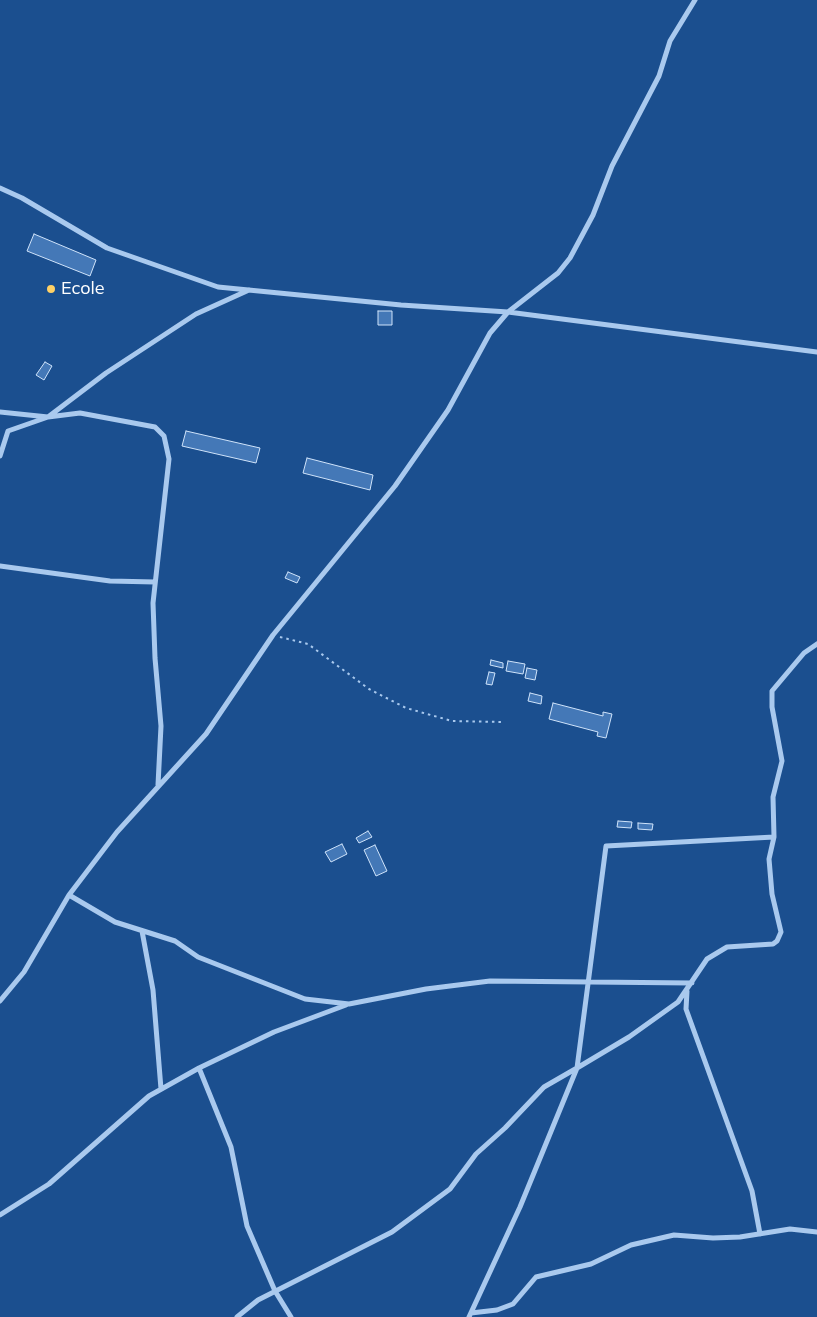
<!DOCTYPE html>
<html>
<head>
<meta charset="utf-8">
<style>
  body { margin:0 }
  canvas { display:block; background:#1b4f8f }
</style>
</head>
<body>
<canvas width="817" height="1317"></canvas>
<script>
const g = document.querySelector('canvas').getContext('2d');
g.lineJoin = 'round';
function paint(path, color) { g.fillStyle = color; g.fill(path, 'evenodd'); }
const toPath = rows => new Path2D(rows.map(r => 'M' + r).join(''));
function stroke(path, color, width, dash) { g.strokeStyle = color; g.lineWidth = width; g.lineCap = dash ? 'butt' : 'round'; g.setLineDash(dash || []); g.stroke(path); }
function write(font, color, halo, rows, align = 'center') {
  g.font = font + ' Mulish,sans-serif'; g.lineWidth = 4.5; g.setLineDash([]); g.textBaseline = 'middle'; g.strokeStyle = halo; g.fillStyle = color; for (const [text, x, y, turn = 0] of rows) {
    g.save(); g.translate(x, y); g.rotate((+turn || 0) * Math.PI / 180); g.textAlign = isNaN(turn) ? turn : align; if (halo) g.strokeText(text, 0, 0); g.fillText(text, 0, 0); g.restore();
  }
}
const building = toPath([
  [34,234,96,260,90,276,27,251,34,234],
  [378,311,392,311,392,325,378,325,378,311],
  [45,362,52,366,44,380,36,375,45,362],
  [186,431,260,448,256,463,182,446,186,431],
  [307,458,373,475,370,490,303,473,307,458],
  [288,572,300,577,297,583,285,578,288,572],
  [491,660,503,663,503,668,490,665,491,660],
  [508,661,525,664,523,674,506,671,508,661],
  [527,668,537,670,535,680,525,678,527,668],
  [489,672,495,673,492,685,486,684,489,672],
  [530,693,542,696,541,704,528,701,530,693],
  [553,703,603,716,603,712,612,714,606,738,597,736,598,732,549,719,553,703],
  [618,821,632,822,631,828,617,827,618,821],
  [638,823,653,824,652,830,638,829,638,823],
  [368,831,372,837,359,843,356,838,368,831],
  [342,844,347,854,331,862,325,852,342,844],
  [375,845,387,871,376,876,364,850,375,845]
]);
paint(building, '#4478b7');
stroke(building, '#cfe3fa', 1);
stroke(toPath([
  [280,637,308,644,369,689,406,708,452,721,501,722]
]), '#a9c9ee', 2, [2.5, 4]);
stroke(toPath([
  [0,188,22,198,107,248,218,287,401,305,508,312,817,352],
  [0,412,48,417,106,373,196,314,249,290],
  [0,456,8,431,48,417,80,413,155,427,164,436,169,459,153,603,155,658,161,726,158,785],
  [0,566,110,581,155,582],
  [69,895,115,922,175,941,198,957,305,999,349,1004,426,989,490,981,692,983],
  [142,931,153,990,161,1089],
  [687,991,686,1009,752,1191,760,1234],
  [0,1001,24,972,69,895,117,832,206,734,273,635,395,486,448,410,490,333,508,312,558,273,570,258,593,215,612,166,659,76,670,41,695,0],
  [199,1068,231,1147,247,1226,275,1291,291,1317],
  [0,1215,49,1184,149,1096,199,1068,274,1032,346,1005],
  [471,1313,497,1310,513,1304,536,1277,591,1264,631,1245,674,1235,713,1238,740,1237,790,1229,817,1232],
  [237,1317,258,1300,392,1232,450,1189,476,1154,505,1128,544,1087,577,1068,606,846,774,837],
  [469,1317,520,1207,577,1068,629,1037,678,1002,707,959,727,947,773,944,777,941,781,932,772,894,769,859,774,837,773,797,782,761,772,707,772,691,804,653,817,644]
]), '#a9c9ee', 5);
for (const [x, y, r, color] of [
  [51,289,5,"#ffd166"]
]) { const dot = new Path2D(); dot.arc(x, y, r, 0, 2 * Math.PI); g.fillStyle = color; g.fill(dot); stroke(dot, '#1b4f8f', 2); }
write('18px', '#fff', '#1b4f8f', [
  ["Ecole",61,289]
], 'left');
</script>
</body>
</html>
